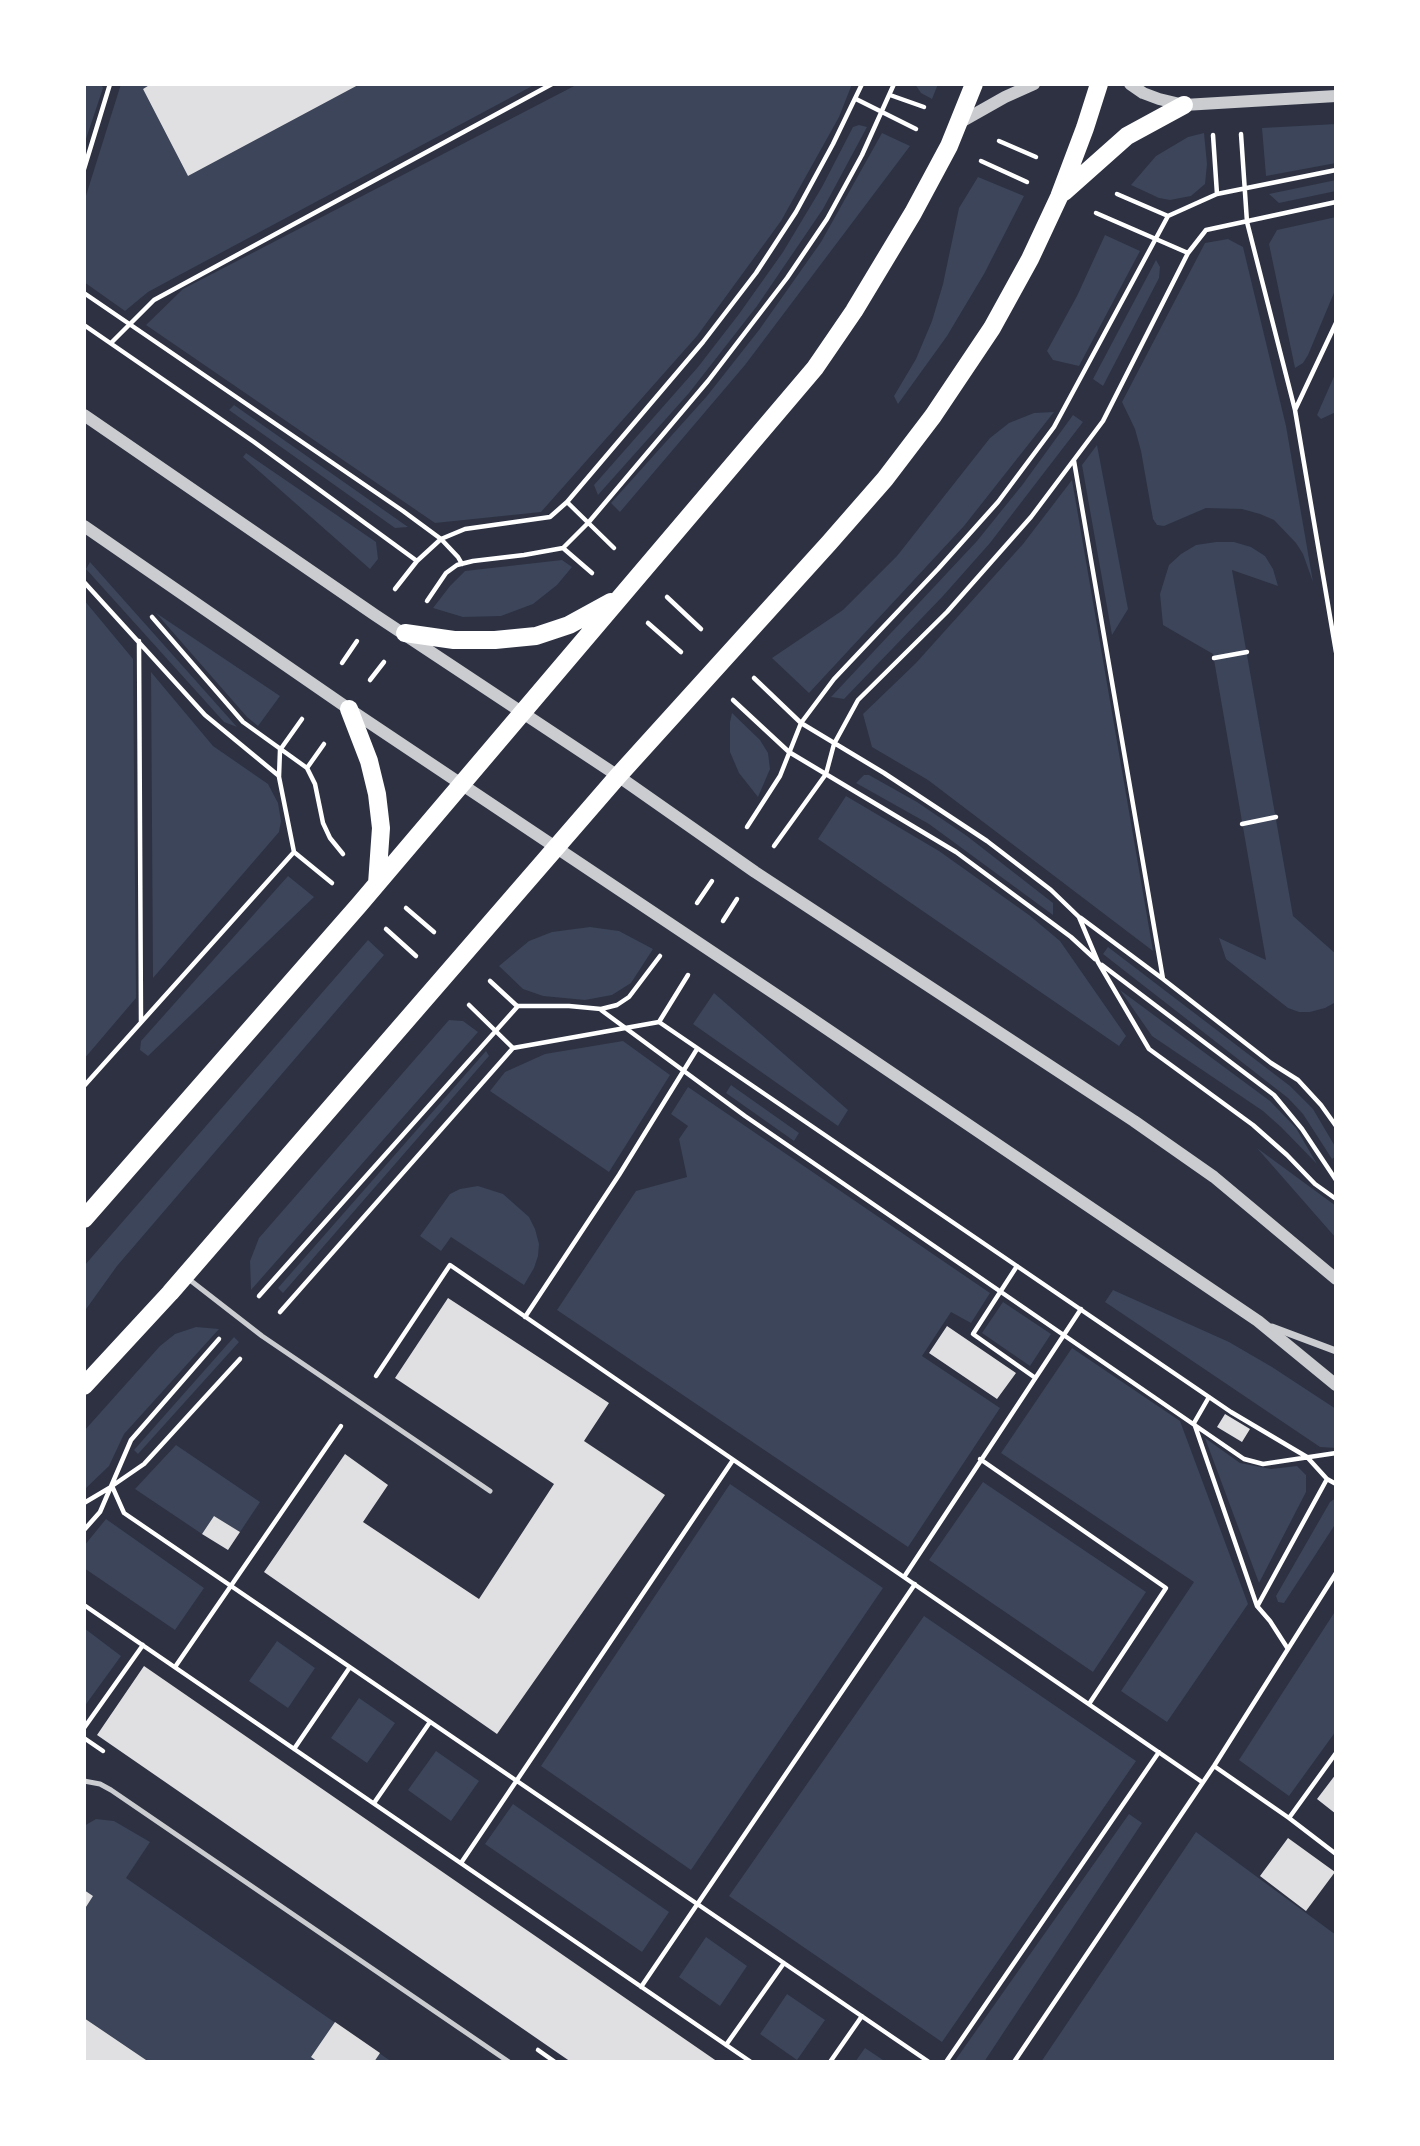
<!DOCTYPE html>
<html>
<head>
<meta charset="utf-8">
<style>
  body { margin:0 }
  #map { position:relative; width:1420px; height:2146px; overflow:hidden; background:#2d3142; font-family:"Libre Baskerville",serif }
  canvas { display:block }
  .frame { position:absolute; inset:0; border:86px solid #fff; pointer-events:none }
</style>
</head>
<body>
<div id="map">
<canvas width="1420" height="2146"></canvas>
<div class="frame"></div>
</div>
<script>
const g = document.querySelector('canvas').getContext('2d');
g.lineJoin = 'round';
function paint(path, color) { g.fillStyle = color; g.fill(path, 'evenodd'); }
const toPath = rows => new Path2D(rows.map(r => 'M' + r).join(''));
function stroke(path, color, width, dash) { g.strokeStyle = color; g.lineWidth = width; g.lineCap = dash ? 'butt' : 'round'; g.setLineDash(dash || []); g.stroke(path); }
paint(toPath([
  [84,84,101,84,103,88,84,145],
  [121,84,151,84,143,89,188,176,360,84,536,84,172,279,148,292,125,311,84,282,84,202],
  [578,84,852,84,839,117,781,221,697,336,541,512,435,523,146,325,183,289],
  [915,84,938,84,932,99,921,93],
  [1336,124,1336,163,1266,176,1262,128],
  [859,125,867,127,823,209,757,306,689,393,598,495,594,485,698,367,739,314,783,252,822,187,853,127],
  [882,133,910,146,745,365,620,512,611,503,707,396,759,330,821,242],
  [1204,133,1207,164,1205,184,1191,196,1170,200,1159,198,1131,185,1156,156,1188,137],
  [978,177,1024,196,984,274,947,336,898,404,894,396,916,359,932,321,943,284,959,208],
  [1336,180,1336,191,1279,203,1269,194],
  [1336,217,1336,288,1308,355,1303,363,1295,368,1269,244,1277,230],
  [1105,235,1140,251,1079,366,1053,360,1047,351,1077,296],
  [1228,239,1243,247,1286,426,1313,582,1303,554,1296,543,1274,520,1260,514,1242,509,1206,508,1164,526,1157,525,1153,519,1141,451,1135,429,1122,402,1205,243],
  [1156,260,1160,267,1159,278,1103,386,1093,379],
  [1336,372,1336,412,1321,419,1317,415],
  [234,405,408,527,395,528,229,410],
  [1054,412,964,526,809,693,772,658,843,610,897,556,990,438,1009,423,1034,413],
  [1073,415,1083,422,990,543,943,596,844,699,831,697,977,541,1023,484],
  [1097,445,1128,609,1112,635,1082,465],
  [246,453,376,542,378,559,370,569,243,457],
  [1072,480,1153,951,928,780,872,747,863,714,916,663,1023,544],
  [1216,542,1234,542,1251,547,1265,556,1273,569,1278,586,1232,570,1293,916,1336,954,1336,1002,1325,1008,1310,1012,1299,1012,1288,1008,1226,959,1219,938,1266,960,1213,654,1163,625,1160,594,1169,565,1181,554,1196,545],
  [562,560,572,567,557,585,533,604,501,616,463,617,433,608,450,586,465,571],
  [90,562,237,727,224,722,86,569],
  [84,600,133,659,136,998,84,1059],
  [156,613,280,696,258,726,247,717],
  [151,672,213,746,268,784,278,803,281,821,279,832,153,978],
  [732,713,760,740,768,753,770,769,758,797,739,773,730,752,730,722],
  [864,775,869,775,917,802,967,836,1053,903,1053,915,929,824,856,783],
  [846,796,939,851,1029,915,1060,941,1126,1036,1119,1046,818,839],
  [288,876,314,897,148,1056,140,1050,141,1041],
  [590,927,619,931,653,949,631,983,612,995,585,1000,543,996,523,989,499,966,529,941,552,932],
  [368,940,384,955,117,1266,84,1312,84,1266],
  [1108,947,1290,1086,1313,1109,1336,1148,1336,1156,1332,1159,1303,1114,1288,1098,1103,954],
  [1120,990,1270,1101,1296,1128,1317,1164,1281,1127,1263,1111,1152,1036],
  [714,993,848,1110,838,1126,693,1024],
  [449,1020,463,1021,478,1032,251,1290,250,1261,259,1238],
  [623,1041,670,1075,609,1172,490,1091,505,1072,545,1054],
  [486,1051,489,1056,283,1293,278,1288],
  [731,1085,799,1133,794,1141,726,1093],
  [688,1087,990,1293,971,1323,951,1312,922,1356,1000,1408,908,1547,557,1310,636,1191,687,1177,679,1139,688,1126,671,1114],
  [1257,1148,1336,1206,1336,1236,1335,1237],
  [478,1186,503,1194,529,1217,535,1229,539,1244,538,1256,534,1268,524,1285,451,1237,441,1251,420,1236,450,1194,460,1189],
  [1113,1290,1229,1342,1272,1367,1336,1409,1336,1448,1320,1447,1105,1302],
  [1003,1302,1051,1334,1030,1366,982,1333],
  [196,1327,219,1329,124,1434,109,1466,84,1490,84,1431,160,1346,175,1334],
  [234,1337,239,1342,138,1454,134,1450],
  [1072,1348,1180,1421,1248,1604,1167,1722,1121,1691,1194,1582,1001,1453],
  [1205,1438,1240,1463,1271,1469,1297,1466,1306,1475,1306,1492,1259,1583],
  [176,1445,260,1502,240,1532,214,1516,202,1534,135,1489],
  [983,1482,1146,1592,1093,1672,929,1560],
  [730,1484,883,1588,691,1870,541,1766],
  [1336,1498,1336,1523,1284,1603,1278,1602,1276,1596,1330,1502],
  [106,1519,204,1588,175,1630,84,1568,84,1546],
  [1336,1610,1336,1731,1289,1796,1239,1760],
  [924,1616,1136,1761,942,2042,729,1896],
  [84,1628,121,1656,84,1707],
  [277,1641,315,1668,288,1708,249,1681],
  [359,1698,395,1723,367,1763,331,1738],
  [436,1751,479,1781,451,1821,408,1790],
  [513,1804,669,1912,642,1952,485,1844],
  [1129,1814,1142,1823,984,2062,954,2062],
  [96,1819,114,1821,150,1842,126,1878,392,2062,149,2062,84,2018,84,1826],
  [1196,1832,1336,1935,1336,2062,1041,2062],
  [706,1937,747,1966,720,2006,679,1977],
  [787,1994,825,2020,797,2060,760,2034],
  [865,2048,886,2062,855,2062]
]), '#3c4559');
paint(toPath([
  [151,84,360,84,188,176,143,89],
  [448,1298,609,1403,584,1441,665,1495,497,1734,264,1572,345,1454,388,1485,363,1522,479,1599,554,1484,395,1378],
  [947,1326,1016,1373,997,1399,929,1353],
  [1225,1414,1250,1429,1242,1442,1217,1427],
  [214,1516,240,1532,228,1550,202,1534],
  [144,1666,718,2062,571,2062,97,1735],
  [1336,1774,1336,1814,1317,1799],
  [1288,1838,1335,1872,1306,1911,1260,1876],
  [84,1890,93,1896,84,1910],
  [84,2018,149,2062,84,2062],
  [335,2022,380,2053,374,2062,318,2062,311,2057]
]), '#e0e0e3');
stroke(toPath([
  [890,95,924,107],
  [856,99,916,129],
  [1241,134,1247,222,1295,410,1336,652],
  [1213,135,1217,194],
  [999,141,1036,157],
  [981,161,1027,182],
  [84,169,110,84],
  [1117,194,1168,216],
  [1096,213,1188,253],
  [84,293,403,511,441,539,458,557,462,564],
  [84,325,254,442,417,561],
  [112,342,154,300,552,84],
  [1295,410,1336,323],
  [1074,461,1163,979,1081,918],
  [567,502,614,548],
  [563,548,592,573],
  [84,582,205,715,279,776],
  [395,589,417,561,441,539,465,529,550,517,567,502,703,342,756,273,796,212,833,144,862,84],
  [667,597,701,629],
  [427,601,446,573,457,565,473,561,524,555,563,548,588,523,708,381,787,278,827,219,862,155,894,84],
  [152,617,243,722,307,768,315,784,323,823,330,838,343,854],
  [648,623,681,652],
  [139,641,141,1022],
  [1214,658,1247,652],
  [342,663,357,641],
  [754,678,801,723,884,773,987,841,1051,890,1079,917,1098,962,1149,1049,1253,1125,1287,1155,1315,1184,1336,1199],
  [370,680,384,662],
  [733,700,789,752,956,852,1071,937,1095,959],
  [302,719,280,750,279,777,294,852,332,883],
  [307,768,324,744],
  [1242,824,1276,817],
  [747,827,780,776,801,723,834,679,938,569,998,502,1054,427,1168,216,1217,194,1336,170],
  [774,846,826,774,834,744,858,700,947,612,1031,517,1103,421,1188,253,1206,230,1336,202],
  [697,903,712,881],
  [406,908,434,932],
  [723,921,737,899],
  [386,929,416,956],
  [1102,965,1274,1095,1302,1129,1336,1180],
  [1163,979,1271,1063,1298,1080,1321,1105,1336,1126],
  [490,981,517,1006],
  [469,1005,513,1048],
  [601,1010,745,1116,1244,1459,1263,1464,1336,1453],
  [659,1022,688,975],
  [84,1086,294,852],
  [1017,1266,973,1334,1034,1377],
  [259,1296,518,1006,569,1006,601,1009,617,1005,629,997,660,956],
  [280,1312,513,1048,659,1022,1231,1412,1307,1457,1327,1479,1336,1484],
  [525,1317,619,1175,697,1049],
  [240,1359,144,1464,112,1486,124,1513,929,2062],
  [376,1376,450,1265,1202,1782],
  [1209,1397,1194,1423,1257,1606,1270,1621,1288,1649],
  [980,1459,1166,1588,1089,1704],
  [84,1503,111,1487],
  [84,1530,100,1512,131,1440,219,1339],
  [904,1577,1081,1309],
  [84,1605,751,2062],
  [1258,1605,1327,1479],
  [175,1667,341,1426],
  [84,1728,143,1645],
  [84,1738,103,1751],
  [294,1749,350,1667],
  [1214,1766,1289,1818,1336,1854],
  [374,1803,430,1722],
  [1289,1818,1336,1753],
  [461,1863,733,1460],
  [641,1987,915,1584],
  [726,2045,784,1963],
  [538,2050,555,2062],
  [830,2062,862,2016],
  [946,2062,1159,1752],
  [1014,2062,1214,1766,1336,1573]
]), '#fff', 4.5);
stroke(toPath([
  [186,1277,262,1336,490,1491],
  [84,1781,100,1784,111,1790,509,2062]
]), '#caccd0', 5);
stroke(toPath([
  [1272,1327,1336,1351]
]), '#caccd0', 7);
stroke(toPath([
  [1130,84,1143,93,1159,99,1184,105,1336,96],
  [959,123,1005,97,1034,84],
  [84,415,375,615,618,776,755,872,1134,1121,1214,1177,1336,1279],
  [84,526,349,709,790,1004,1258,1321,1336,1385]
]), '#caccd0', 12);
stroke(toPath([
  [1064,192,1127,136,1184,105],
  [405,633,454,640,495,640,536,636,569,625,611,602],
  [349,709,369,761,377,794,381,828,377,884],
  [84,1219,359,905,815,368,854,311,913,213,949,146,974,84],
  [84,1386,170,1293,618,776,829,543,885,479,933,416,992,328,1030,259,1059,197,1085,128,1099,84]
]), '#fff', 18);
</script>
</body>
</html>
